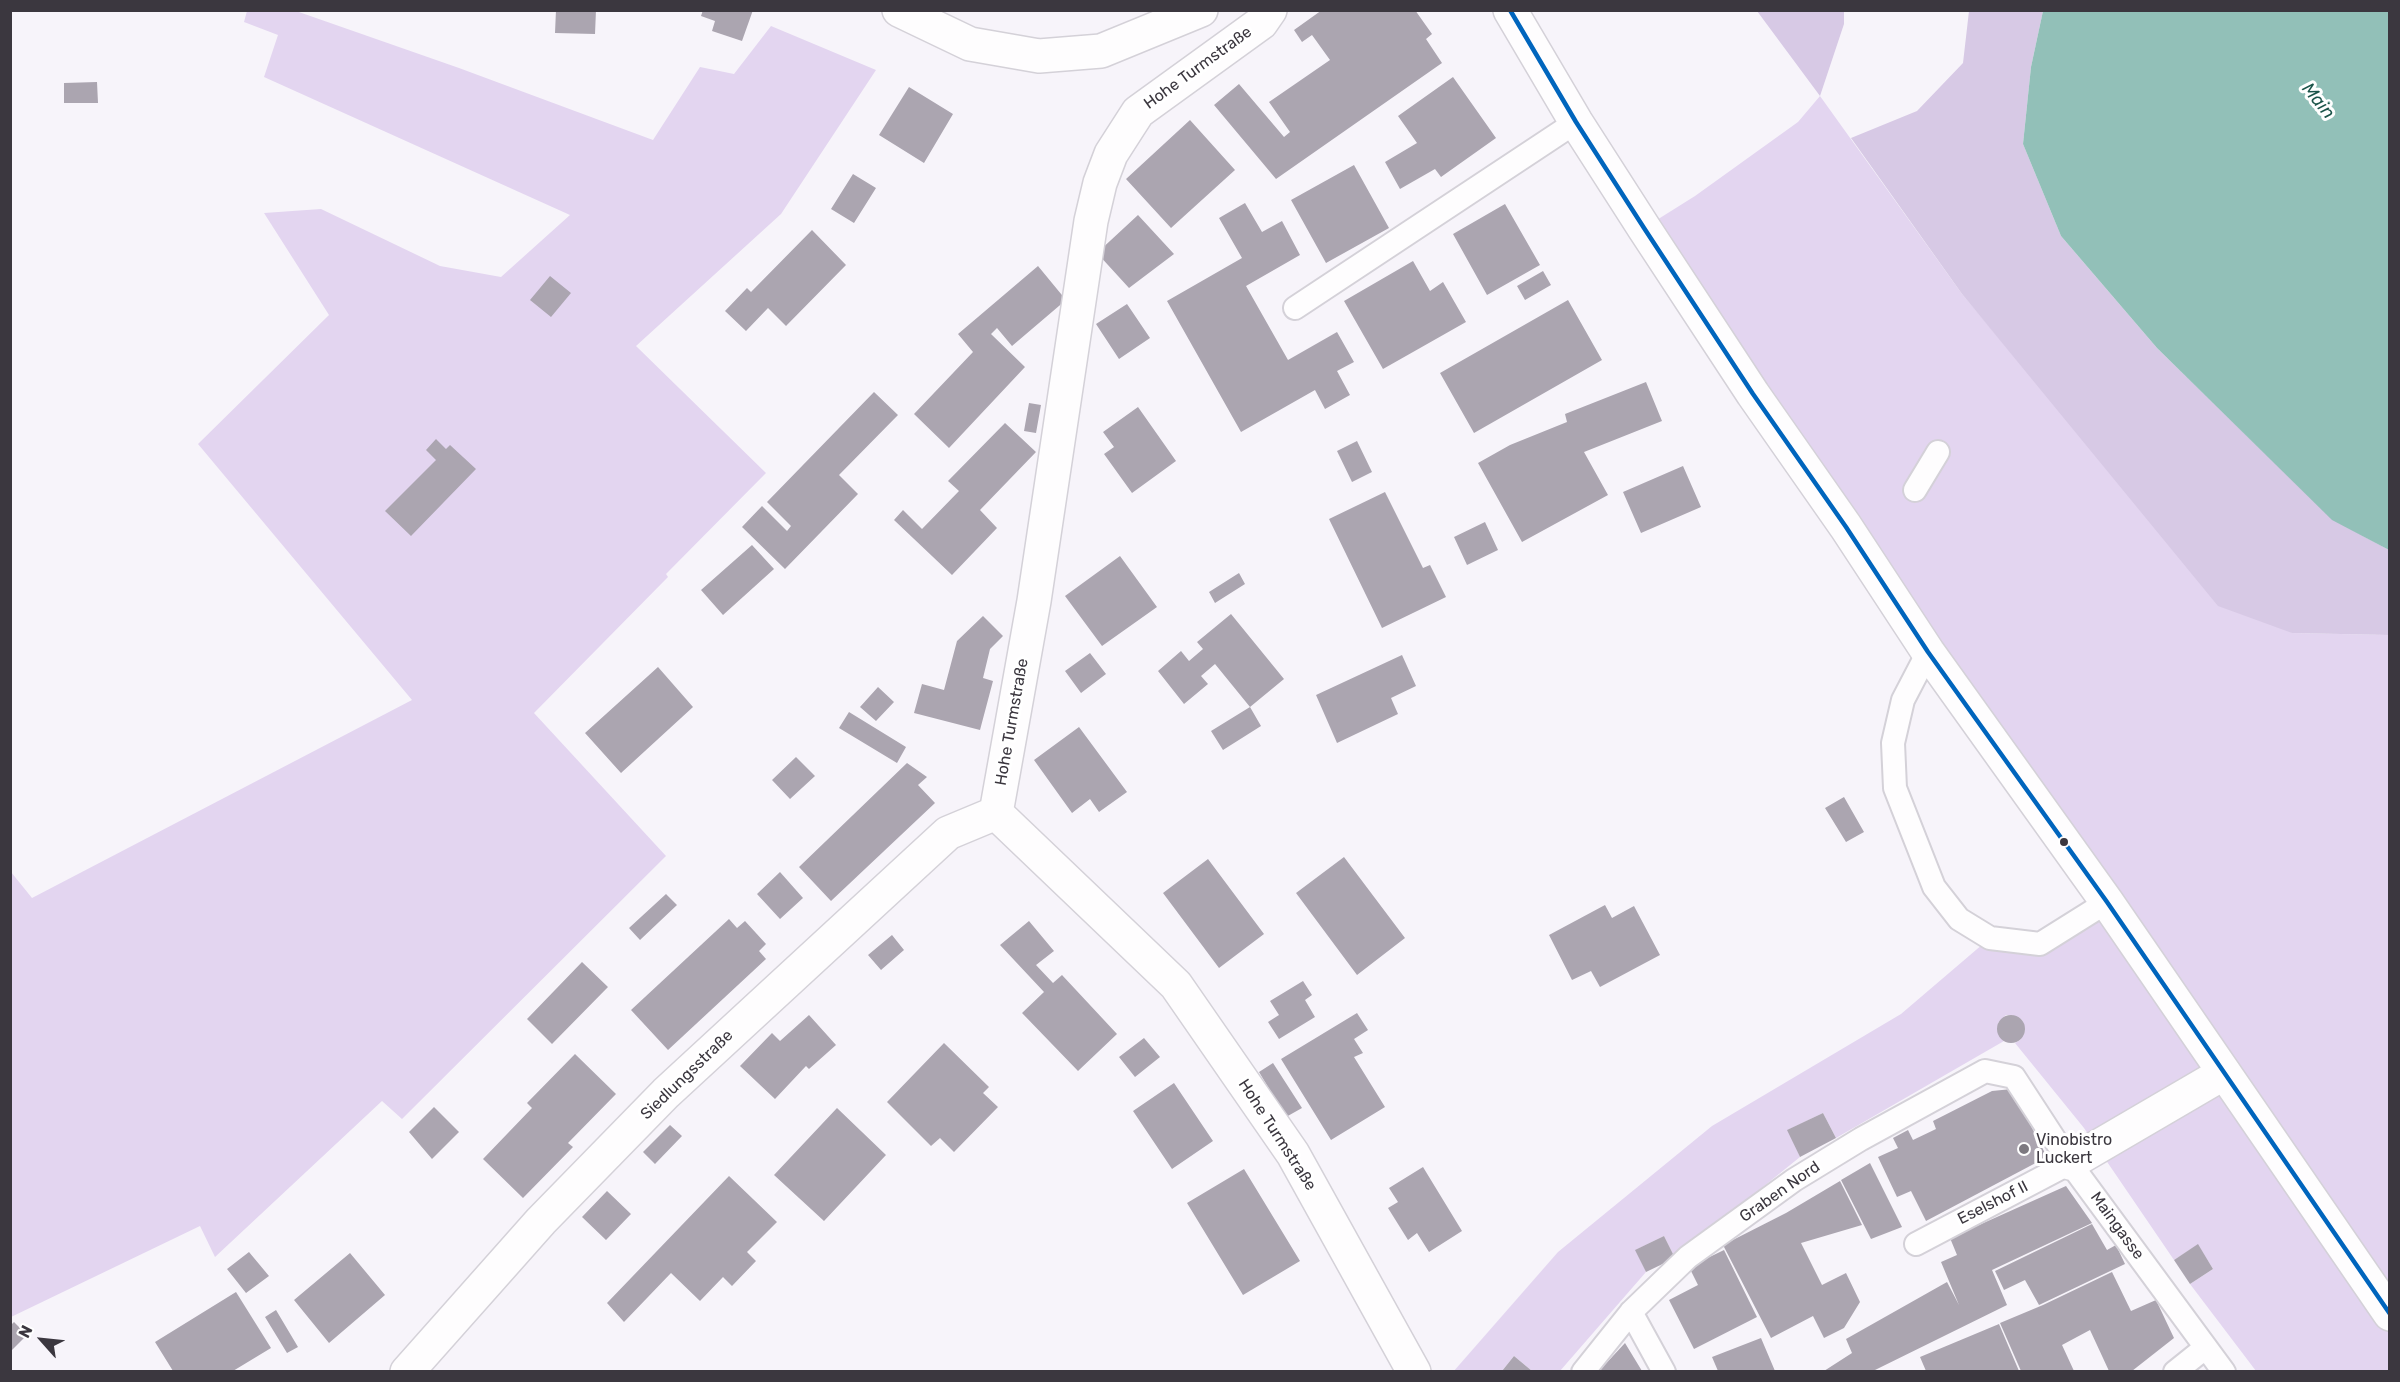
<!DOCTYPE html>
<html>
<head>
<meta charset="utf-8">
<style>
  body { margin:0 }
  #map { position:relative; width:2400px; height:1382px; overflow:hidden; background:#f7f4fa; font-family:Rubik,sans-serif }
  canvas { display:block }
  .frame { position:absolute; inset:0; border:12px solid #3b373f; pointer-events:none }
  .north { position:absolute; left:12px; top:1310px; width:60px; height:60px; -webkit-text-stroke:4px #fff; paint-order:stroke; rotate:297deg; font-size:16px; font-weight:700; line-height:24px; text-align:center; color:#3b373f }
  .north::after { content:''; display:block; margin:auto; width:21px; height:27px; background:#3b373f; clip-path:polygon(50% 0,100% 100%,50% 72%,0 100%) }
</style>
</head>
<body>
<div id="map">
<canvas width="2400" height="1382"></canvas>
<div class="frame"></div>
<div class="north">N</div>
</div>
<script>
const g = document.querySelector('canvas').getContext('2d');
g.lineJoin = 'round';
function paint(path, color) { g.fillStyle = color; g.fill(path, 'evenodd'); }
const toPath = rows => new Path2D(rows.map(r => 'M' + r).join(''));
function stroke(path, color, width, dash) { g.strokeStyle = color; g.lineWidth = width; g.lineCap = dash ? 'butt' : 'round'; g.setLineDash(dash || []); g.stroke(path); }
function write(font, color, halo, rows, align = 'center') {
  g.font = font + ' Rubik,sans-serif'; g.lineWidth = 6; g.setLineDash([]); g.textBaseline = 'middle'; g.strokeStyle = halo; g.fillStyle = color; for (const [text, x, y, turn = 0] of rows) {
    g.save(); g.translate(x, y); g.rotate((+turn || 0) * Math.PI / 180); g.textAlign = isNaN(turn) ? turn : align; if (halo) g.strokeText(text, 0, 0); g.fillText(text, 0, 0); g.restore();
  }
}
paint(toPath([
  [247,11,296,11,459,68,653,140,700,67,734,74,771,26,876,70,781,214,636,346,766,473,666,574,668,577,534,713,666,856,402,1119,382,1101,215,1257,200,1226,11,1317,11,872,32,898,412,700,198,444,329,315,264,213,321,209,440,266,501,277,570,215,264,77,278,35,244,22],
  [1820,96,1962,294,2043,390,2292,633,2389,635,2389,1371,2256,1371,2190,1284,2213,1269,2198,1245,2174,1260,2084,1128,2015,1043,2020,1040,2025,1031,2022,1020,2012,1015,2006,1015,1998,1023,1998,1033,2004,1041,1836,1138,1823,1113,1788,1130,1800,1157,1675,1258,1664,1236,1636,1250,1646,1272,1560,1371,1532,1371,1514,1356,1502,1371,1453,1372,1558,1252,1712,1126,1901,1014,1990,938,2040,944,2107,902,1644,228,1695,196,1798,122]
]), '#e3d5f0');
paint(toPath([
  [1757,11,1844,11,1844,24,1820,96],
  [1969,11,2043,11,2031,67,2023,144,2061,236,2157,348,2332,519,2389,550,2389,635,2292,633,2218,606,1962,294,1851,138,1917,111,1963,63]
]), '#d7c9e5');
paint(toPath([
  [2043,11,2389,11,2389,550,2332,520,2157,348,2061,236,2023,144,2031,67]
]), '#92c0b8');
paint(toPath([
  [556,10,596,10,595,34,555,33],
  [703,10,753,10,742,41,712,31,715,21,701,16],
  [1322,10,1415,10,1432,34,1426,39,1442,63,1276,179,1214,105,1239,84,1284,137,1290,132,1269,102,1330,60,1312,35,1302,42,1294,30],
  [1453,77,1496,138,1441,177,1435,169,1400,189,1385,162,1417,143,1398,116],
  [97,82,98,103,64,103,64,83],
  [909,87,953,114,924,163,879,135],
  [1190,120,1235,170,1171,228,1126,179],
  [1354,165,1389,228,1326,263,1291,200],
  [853,174,876,188,854,223,831,209],
  [1245,203,1262,232,1282,221,1300,255,1246,286,1288,360,1337,332,1354,362,1337,371,1350,395,1325,409,1315,390,1241,432,1167,301,1242,258,1219,218],
  [1505,204,1540,265,1487,295,1453,234],
  [1138,215,1174,254,1129,288,1097,253],
  [812,230,846,265,786,326,768,308,746,331,725,311,747,288,751,292],
  [1413,261,1430,291,1443,282,1466,322,1383,369,1344,301],
  [1038,266,1066,300,1012,346,997,328,991,334,1025,367,949,448,914,414,973,352,958,334],
  [1543,271,1551,285,1525,300,1517,286],
  [550,276,571,293,551,317,530,300],
  [1568,300,1602,360,1474,433,1440,373],
  [1127,304,1150,338,1119,359,1096,324],
  [1646,382,1662,421,1584,452,1608,495,1522,542,1478,463,1510,445,1567,422,1565,414],
  [874,392,898,415,839,475,858,494,785,569,742,527,762,506,787,531,791,526,767,502],
  [1029,403,1041,405,1036,433,1024,431],
  [1138,407,1176,461,1132,493,1104,454,1114,447,1103,432],
  [1005,423,1036,452,980,510,997,528,952,575,894,520,903,510,922,529,959,491,948,481],
  [436,439,446,449,450,445,476,469,411,536,385,511,436,460,426,450],
  [1357,441,1372,472,1352,482,1337,451],
  [1683,466,1701,507,1641,533,1623,492],
  [1385,492,1423,568,1430,565,1446,597,1382,628,1329,519],
  [1485,522,1498,550,1467,565,1454,537],
  [752,545,774,569,723,615,701,590],
  [1120,556,1157,607,1102,646,1065,596],
  [1239,573,1245,584,1215,603,1209,592],
  [1231,614,1284,679,1250,707,1215,664,1201,676,1208,684,1184,704,1158,671,1181,651,1189,661,1203,649,1197,642],
  [983,616,1003,636,990,649,983,678,993,681,980,730,914,713,922,684,944,690,957,641],
  [1090,653,1106,674,1081,693,1065,671],
  [1402,655,1416,686,1391,698,1398,714,1337,743,1316,695],
  [658,667,693,707,621,773,585,733],
  [878,687,894,702,876,721,860,707],
  [1250,707,1261,726,1223,750,1211,731],
  [849,712,906,747,897,763,839,728],
  [1079,727,1127,792,1099,812,1090,799,1072,813,1034,760],
  [796,757,815,776,790,799,772,780],
  [907,763,927,777,918,785,935,803,831,901,799,867],
  [1844,797,1864,832,1846,842,1825,808],
  [1344,857,1405,938,1357,975,1296,893],
  [1208,859,1264,934,1219,968,1163,893],
  [780,872,803,898,780,919,757,894],
  [666,894,677,905,640,940,629,928],
  [1605,905,1612,918,1634,906,1660,955,1600,987,1591,971,1572,980,1549,935],
  [729,919,737,928,745,921,766,944,759,951,766,959,668,1050,631,1010],
  [1029,921,1054,951,1036,965,1053,983,1062,975,1117,1034,1078,1071,1022,1013,1044,992,1000,945],
  [892,935,904,950,881,970,868,955],
  [582,962,608,987,552,1044,527,1019],
  [1303,981,1312,995,1305,1000,1315,1017,1279,1039,1268,1022,1279,1015,1270,1001],
  [1357,1013,1368,1030,1354,1039,1363,1053,1354,1057,1385,1107,1331,1140,1281,1059],
  '1997 1029a14 14 0 1 1 28 0a14 14 0 1 1-28 0Z',
  [809,1015,836,1045,809,1069,806,1066,775,1099,740,1066,772,1033,780,1041],
  [1144,1038,1160,1057,1135,1077,1119,1057],
  [944,1043,989,1087,983,1093,998,1107,954,1152,940,1138,931,1146,887,1102],
  [575,1054,616,1094,568,1143,573,1147,523,1198,483,1159,532,1108,527,1103],
  [1273,1063,1302,1108,1286,1117,1259,1072],
  [1174,1083,1213,1141,1172,1169,1133,1111],
  [2012,1089,2047,1157,1926,1221,1911,1191,1897,1197,1878,1157,1898,1148,1893,1138,1908,1130,1913,1140,1936,1129,1933,1121,1992,1091],
  [434,1107,459,1132,432,1159,409,1132],
  [837,1108,886,1155,824,1221,774,1175],
  [1823,1113,1836,1138,1800,1157,1787,1130],
  [670,1125,682,1136,655,1164,643,1152],
  [1870,1163,1902,1227,1871,1239,1841,1180],
  [1423,1167,1462,1231,1429,1252,1417,1233,1408,1240,1388,1208,1398,1202,1389,1188],
  [1244,1169,1300,1261,1243,1295,1187,1203],
  [729,1176,777,1222,747,1252,756,1261,732,1286,723,1277,700,1301,671,1273,624,1322,607,1303],
  [1840,1181,1862,1225,1801,1243,1822,1285,1846,1273,1860,1302,1844,1328,1824,1338,1813,1316,1771,1338,1723,1245,1786,1213],
  [2066,1186,2092,1223,1992,1270,2007,1305,1873,1371,1824,1371,1852,1353,1846,1339,1947,1282,1959,1305,1941,1262,1957,1255,1950,1238],
  [607,1191,631,1214,606,1240,582,1217],
  [2092,1224,2107,1250,2116,1245,2125,1264,2039,1305,2025,1280,2004,1290,1995,1271],
  [1664,1236,1675,1258,1646,1272,1635,1250],
  [2198,1244,2213,1269,2190,1284,2174,1260],
  [1724,1250,1757,1317,1694,1349,1669,1300,1698,1285,1689,1267],
  [249,1252,269,1276,246,1293,227,1269],
  [350,1253,385,1295,329,1343,294,1300],
  [2112,1272,2131,1311,2156,1300,2174,1338,2132,1371,2109,1371,2090,1330,2062,1345,2074,1371,2021,1371,2000,1323,2043,1305],
  [236,1292,271,1348,233,1371,173,1371,155,1342],
  [276,1310,298,1347,287,1353,265,1317],
  [14,1322,27,1335,10,1352,10,1326],
  [1999,1324,2019,1371,1926,1371,1920,1357],
  [1761,1338,1775,1371,1718,1371,1712,1357],
  [1625,1343,1642,1371,1599,1371],
  [1514,1356,1532,1371,1502,1371]
]), '#aba5b0');
const lane = toPath([
  [1295,308,1576,122],
  [1915,490,1938,452],
  [1928,652,1903,700,1893,743,1895,788,1934,887,1959,919,1990,938,2040,944,2107,902],
  [1916,1244,2070,1163],
  [1631,1312,1664,1372],
  [1583,1372,1631,1312,1688,1257,1794,1180,1861,1139,1985,1071,2014,1077,2070,1163,2224,1372],
  [2175,1372,2205,1348]
]);
const street = toPath([
  [899,10,970,44,1039,56,1101,51,1201,10],
  [996,813,1034,601,1091,221,1100,183,1111,154,1138,112,1261,23,1270,10],
  [996,813,1176,985,1293,1154,1414,1372],
  [2070,1163,2224,1073],
  [407,1372,541,1221,666,1093,948,833,996,813]
]);
const secondary = toPath([
  [1510,10,1576,122,1644,228,1753,394,1846,527,1928,652,2107,902,2390,1314]
]);
stroke(lane, '#d4d1d8', 26);
stroke(street, '#d4d1d8', 36);
stroke(secondary, '#d4d1d8', 36);
stroke(lane, '#fefdfe', 22);
stroke(street, '#fefdfe', 33);
stroke(secondary, '#fefdfe', 33);
stroke(toPath([
  [1510,10,1576,122,1644,228,1753,394,1846,527,1928,652,2107,902,2390,1314]
]), '#0065bd', 4.5);
for (const [x, y, r, color] of [
  [2064,842,5,"#3b373f"],
  [2024,1149,6,"#7d7980"]
]) { const dot = new Path2D(); dot.arc(x, y, r, 0, 2 * Math.PI); g.fillStyle = color; g.fill(dot); stroke(dot, '#fff', 2); }
write('16px', '#3b373f', '#fff', [
  ["Hohe Turmstraße",1198,68,-36],
  ["Hohe Turmstraße",1012,722,-80],
  ["Siedlungsstraße",687,1075,-44],
  ["Hohe Turmstraße",1277,1135,57],
  ["Graben Nord",1780,1192,-35],
  ["Eselshof II",1993,1203,-27],
  ["Maingasse",2117,1226,54]
]);
write('16px', '#3b373f', '#fff', [
  ["Vinobistro",2036,1140],
  ["Luckert",2036,1158]
], 'left');
write('italic 18px', '#1b5449', '#fff', [
  ["Main",2318,101,51]
]);
</script>
</body>
</html>
